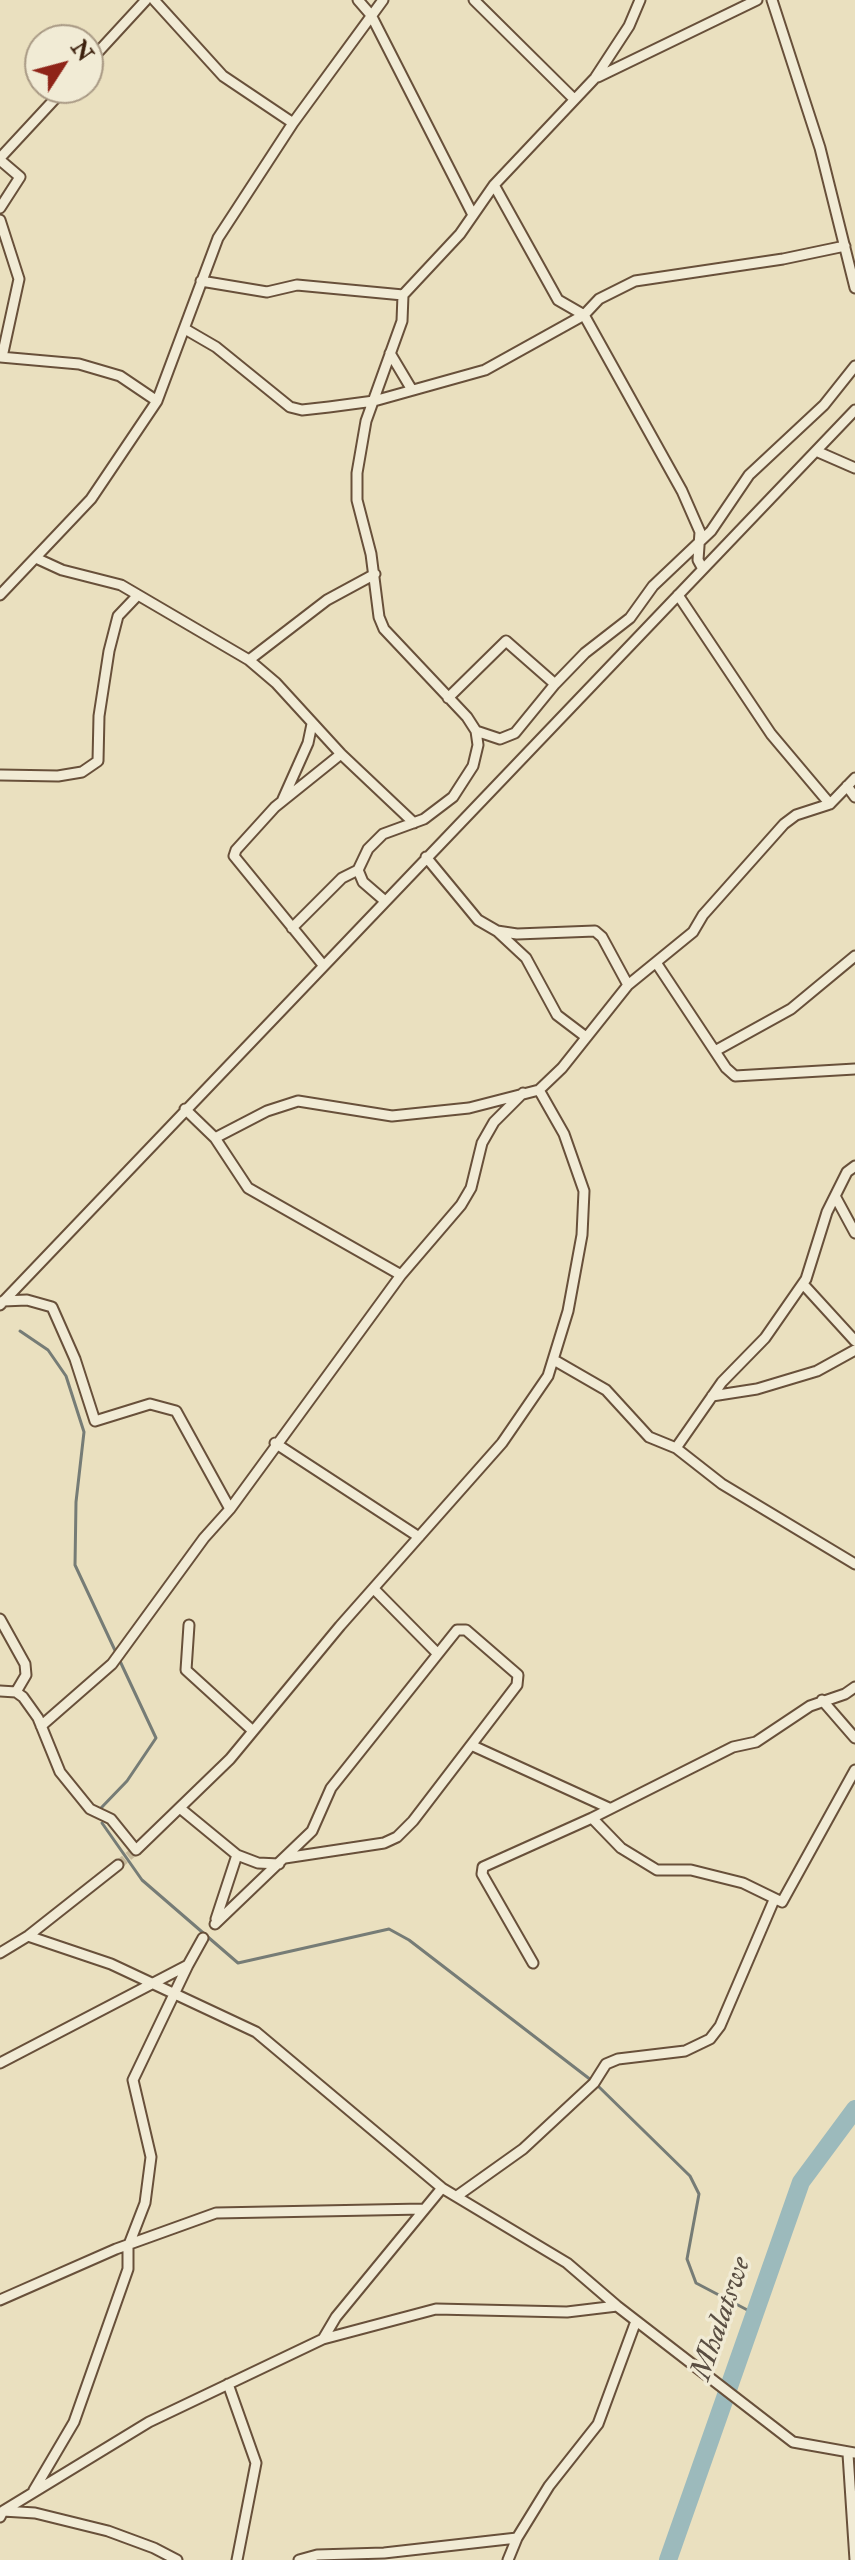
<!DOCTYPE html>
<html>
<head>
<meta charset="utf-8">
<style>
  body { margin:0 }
  #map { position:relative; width:855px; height:2560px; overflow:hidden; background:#eae0bf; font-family:"IM FELL Double Pica",serif }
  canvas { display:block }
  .north { position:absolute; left:24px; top:24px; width:80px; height:80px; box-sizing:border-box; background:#f1ebd5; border:2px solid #a99a85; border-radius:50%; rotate:54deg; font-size:22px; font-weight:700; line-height:32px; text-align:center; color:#3c200d }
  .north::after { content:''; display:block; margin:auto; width:28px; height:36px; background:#8f2418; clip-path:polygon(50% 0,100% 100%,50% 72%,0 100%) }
</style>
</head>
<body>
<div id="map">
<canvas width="855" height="2560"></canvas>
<div class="north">N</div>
</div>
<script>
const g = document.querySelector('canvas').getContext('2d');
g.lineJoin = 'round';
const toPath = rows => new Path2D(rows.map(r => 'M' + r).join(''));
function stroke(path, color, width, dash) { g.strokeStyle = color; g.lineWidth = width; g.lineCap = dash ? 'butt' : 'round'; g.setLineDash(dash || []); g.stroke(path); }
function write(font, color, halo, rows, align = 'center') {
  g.font = font + ' "IM FELL Double Pica",serif'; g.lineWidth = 7; g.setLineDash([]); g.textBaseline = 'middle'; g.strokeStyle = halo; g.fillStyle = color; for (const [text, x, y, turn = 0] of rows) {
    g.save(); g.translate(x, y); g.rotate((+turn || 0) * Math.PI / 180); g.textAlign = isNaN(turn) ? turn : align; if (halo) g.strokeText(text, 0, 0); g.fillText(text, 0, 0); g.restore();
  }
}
stroke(toPath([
  [20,1331,48,1350,66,1376,84,1432,76,1502,75,1565,156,1738,127,1781,101,1808],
  [102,1823,142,1880,238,1963,389,1929,409,1940,591,2080],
  [597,2085,690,2176,699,2194,687,2259,696,2283,755,2314]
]), '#767c76', 3);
stroke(toPath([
  [668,2560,801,2182,855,2109]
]), '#9cbabc', 18);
stroke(toPath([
  [118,1865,136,1850]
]), '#c7ba9b', 9, [9, 4.5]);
const minor = toPath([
  [154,0,223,76,293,123],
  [358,0,371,15,473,215],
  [474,0,574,99],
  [772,0,820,148,855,288],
  [88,63,146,0],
  [598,77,757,0],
  [0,158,65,88],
  [0,160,20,177,0,208],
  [494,185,558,300,584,315,682,491,700,532,698,560,703,569],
  [0,220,19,279,2,357],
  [201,281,267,292,297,285,403,295,460,234,494,185,595,78,629,26,640,0],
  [185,329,216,347,290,407,302,410,329,407,374,401,485,370,584,315,599,299,635,281,783,259,845,246],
  [390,353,412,390],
  [0,357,79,364,120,376,157,401],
  [816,451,855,468],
  [38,559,62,570,121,585,249,660,276,683,341,754,414,823],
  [0,595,91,499,157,401,218,238,293,123,383,0],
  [678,595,771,734,830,804],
  [249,660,327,600,375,574],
  [448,698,506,641,555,684],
  [476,731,500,739,515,733,555,684,585,653,630,618,653,586,711,531,749,475,824,405,855,366],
  [1,775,58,776,82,772,98,761,99,716,109,651,118,616,138,595],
  [847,786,855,797],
  [283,799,308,743,312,724],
  [426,857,478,920,497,931,517,934,595,931,602,937,628,985],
  [385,901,363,882,358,870,368,849,383,834,424,819,453,797,473,766,478,745,476,731,467,717,384,629,379,617,371,554,357,500,357,473,366,421,402,321,403,295],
  [292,928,342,878,358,870],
  [497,931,526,958,557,1015,586,1037],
  [657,964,726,1068,735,1076,855,1069],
  [323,965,234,856,236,850,275,807,341,754],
  [715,1051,791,1009,855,956],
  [185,1109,215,1138,248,1188,401,1275],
  [215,1138,267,1111,298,1101,392,1116,469,1108,539,1090,562,1068,628,985,693,932,703,915,784,824,796,815,830,804,855,778],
  [835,1196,855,1233],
  [803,1284,855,1341],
  [3,1301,27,1300,52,1307,75,1359,95,1421,150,1404,176,1411,230,1509],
  [0,1305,855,410],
  [554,1360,606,1390,649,1437,676,1448,722,1484,855,1564],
  [712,1396,757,1389,817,1371,855,1350],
  [275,1443,419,1537],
  [676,1448,722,1382,765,1338,806,1279,827,1212,847,1172,855,1166],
  [374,1589,437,1653],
  [0,1619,25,1664,26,1675,16,1692],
  [189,1625,186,1670,253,1731],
  [0,1691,16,1692,23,1697,38,1718,60,1772,90,1809,111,1819,136,1850,230,1759,340,1626,502,1443,548,1376,568,1311,582,1235,584,1191,564,1134,539,1090],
  [822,1700,855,1738],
  [41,1726,112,1664,204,1538,230,1509,401,1275,461,1205,471,1188,482,1143,494,1122,523,1093],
  [471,1745,609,1808],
  [181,1809,237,1855,216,1919],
  [592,1818,621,1848,657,1870,691,1870,743,1883,782,1902,855,1770],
  [237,1855,258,1863,279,1864],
  [215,1924,312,1831,331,1788,457,1630,466,1630,518,1675,517,1685,413,1821,397,1837,384,1843,285,1858],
  [28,1936,111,1964,256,2032,442,2188,567,2263,617,2306,793,2442,855,2453],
  [0,1953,28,1936,118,1865],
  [533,1963,482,1874,483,1867,592,1818,733,1747,756,1742,810,1706,845,1694,855,1687],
  [0,2063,188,1965,203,1938],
  [457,2196,523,2149,594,2083,606,2064,618,2059,685,2051,710,2039,720,2026,774,1900],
  [0,2300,116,2249,216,2213,423,2209],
  [323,2339,336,2317,442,2188],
  [228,2384,256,2463,237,2560],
  [848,2454,855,2560],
  [34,2490,74,2422,128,2269,128,2247,145,2203,151,2157,133,2080,188,1965],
  [3,2511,35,2513,108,2531,154,2548,177,2560],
  [0,2517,3,2511,149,2422,323,2339,436,2309,567,2312,617,2306],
  [299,2560,317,2555,384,2553,517,2538],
  [508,2560,517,2538,549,2486,598,2424,636,2321]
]);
stroke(minor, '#68503a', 13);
stroke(minor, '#f1ebd5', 9);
write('italic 30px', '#594e42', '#f1ebd5', [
  ["Mhalatswe",723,2319,-71]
]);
</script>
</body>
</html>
